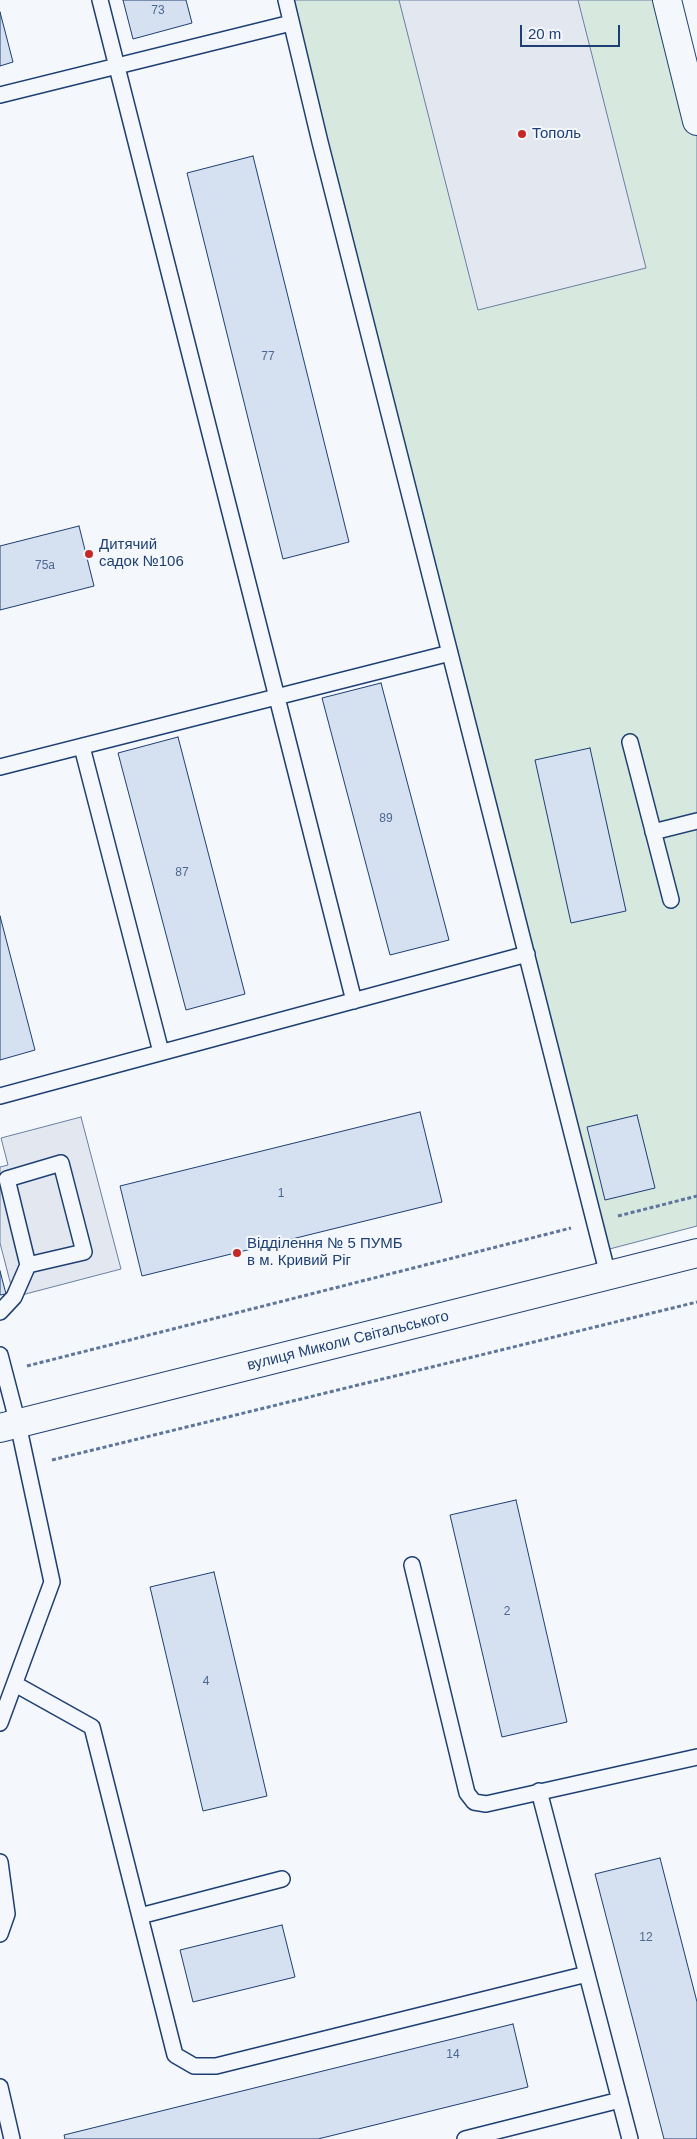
<!DOCTYPE html>
<html>
<head>
<meta charset="utf-8">
<style>
  body { margin:0 }
  #map { position:relative; width:697px; height:2139px; overflow:hidden; background:#f4f7fb; font-family:Arial,sans-serif }
  canvas { display:block }
  .scale { position:absolute; left:520px; top:25px; width:100px; height:22px; box-sizing:border-box; border:2px solid #1d3f73; border-top:0; padding-left:6px; font-size:15px; line-height:18px; white-space:nowrap; color:#1d3f73; -webkit-text-stroke:4px #f4f7fb; paint-order:stroke }
</style>
</head>
<body>
<div id="map">
<canvas width="697" height="2139"></canvas>
<div class="scale">20 m</div>
</div>
<script>
const g = document.querySelector('canvas').getContext('2d');
g.lineJoin = 'round';
function paint(path, color) { g.fillStyle = color; g.fill(path, 'evenodd'); }
const toPath = rows => new Path2D(rows.map(r => 'M' + r).join(''));
function stroke(path, color, width, dash) { g.strokeStyle = color; g.lineWidth = width; g.lineCap = dash ? 'butt' : 'round'; g.setLineDash(dash || []); g.stroke(path); }
function write(font, color, halo, rows, align = 'center') {
  g.font = font + ' Arial,sans-serif'; g.lineWidth = 4; g.setLineDash([]); g.textBaseline = 'middle'; g.strokeStyle = halo; g.fillStyle = color; for (const [text, x, y, turn = 0] of rows) {
    g.save(); g.translate(x, y); g.rotate((+turn || 0) * Math.PI / 180); g.textAlign = isNaN(turn) ? turn : align; if (halo) g.strokeText(text, 0, 0); g.fillText(text, 0, 0); g.restore();
  }
}
const green = toPath([
  [286,0,667,0,697,121,697,1226,602,1251,286,0]
]);
paint(green, '#d7e8df');
stroke(green, '#687fa3', 1);
const parking = toPath([
  [399,0,578,0,646,268,478,310,399,0],
  [81,1117,121,1269,14,1297,0,1243,0,1167,8,1165,1,1138,81,1117]
]);
paint(parking, '#e3e8f0');
stroke(parking, '#687fa3', 1);
const building = toPath([
  [123,0,186,0,192,23,133,39,123,0],
  [0,12,13,62,0,66,0,12],
  [253,156,349,542,283,559,187,173,253,156],
  [79,526,94,586,0,610,0,546,79,526],
  [381,683,449,940,390,955,322,698,381,683],
  [178,737,245,994,186,1010,118,753,178,737],
  [590,748,626,911,571,923,535,760,590,748],
  [0,916,35,1050,0,1060,0,916],
  [420,1112,442,1202,142,1276,120,1186,420,1112],
  [637,1115,655,1188,605,1200,587,1127,637,1115],
  [0,1271,6,1294,0,1295,0,1271],
  [516,1500,567,1722,502,1737,450,1515,516,1500],
  [214,1572,267,1796,203,1811,150,1587,214,1572],
  [660,1858,697,2002,697,2139,664,2139,595,1874,660,1858],
  [282,1925,295,1977,193,2002,180,1950,282,1925],
  [513,2024,528,2087,318,2139,65,2139,64,2135,513,2024]
]);
paint(building, '#d5e0f0');
stroke(building, '#1d3f73', 1);
const service = toPath([
  [100,0,354,1001],
  [286,0,320,142,608,1275],
  [0,95,291,23],
  [630,742,671,900],
  [82,747,161,1052],
  [0,767,450,653],
  [653,832,697,821],
  [0,1096,527,954],
  [0,1312,14,1297,28,1265,7,1179,61,1163,84,1252,28,1265],
  [0,1355,18,1424,52,1582,0,1723],
  [412,1565,467,1793,474,1802,486,1804,697,1757],
  [15,1684,92,1727,175,2055,194,2066,216,2066,587,1974],
  [539,1791,630,2139],
  [0,1862,7,1914,0,1934],
  [140,1916,282,1879],
  [0,2087,12,2139],
  [465,2139,620,2100]
]);
const minor = toPath([
  [667,0,697,121]
]);
const secondary = toPath([
  [0,1428,697,1253]
]);
stroke(service, '#1d3f73', 18);
stroke(minor, '#1d3f73', 30);
stroke(secondary, '#1d3f73', 30);
stroke(toPath([
  [618,1216,697,1196],
  [27,1366,571,1228],
  [52,1460,697,1302]
]), '#5e769c', 3, [4, 2.5]);
stroke(service, '#f4f7fb', 15);
stroke(minor, '#f4f7fb', 28);
stroke(secondary, '#f4f7fb', 28);
for (const [x, y, r, color] of [
  [522,134,5,"#c62828"],
  [89,554,5,"#c62828"],
  [237,1253,5,"#c62828"]
]) { const dot = new Path2D(); dot.arc(x, y, r, 0, 2 * Math.PI); g.fillStyle = color; g.fill(dot); stroke(dot, '#f4f7fb', 2); }
write('12px', '#4b6792', null, [
  ["73",158,11],
  ["77",268,357],
  ["75а",45,566],
  ["89",386,819],
  ["87",182,873],
  ["1",281,1194],
  ["2",507,1612],
  ["4",206,1682],
  ["12",646,1938],
  ["14",453,2055]
]);
write('15px', '#1d3f73', '#f4f7fb', [
  ["Тополь",532,134],
  ["Дитячий",99,545],
  ["садок №106",99,562],
  ["Відділення № 5 ПУМБ",247,1244],
  ["в м. Кривий Ріг",247,1261]
], 'left');
write('15px', '#1d3f73', '#f4f7fb', [
  ["вулиця Миколи Світальського",348,1341,-14]
]);
</script>
</body>
</html>
